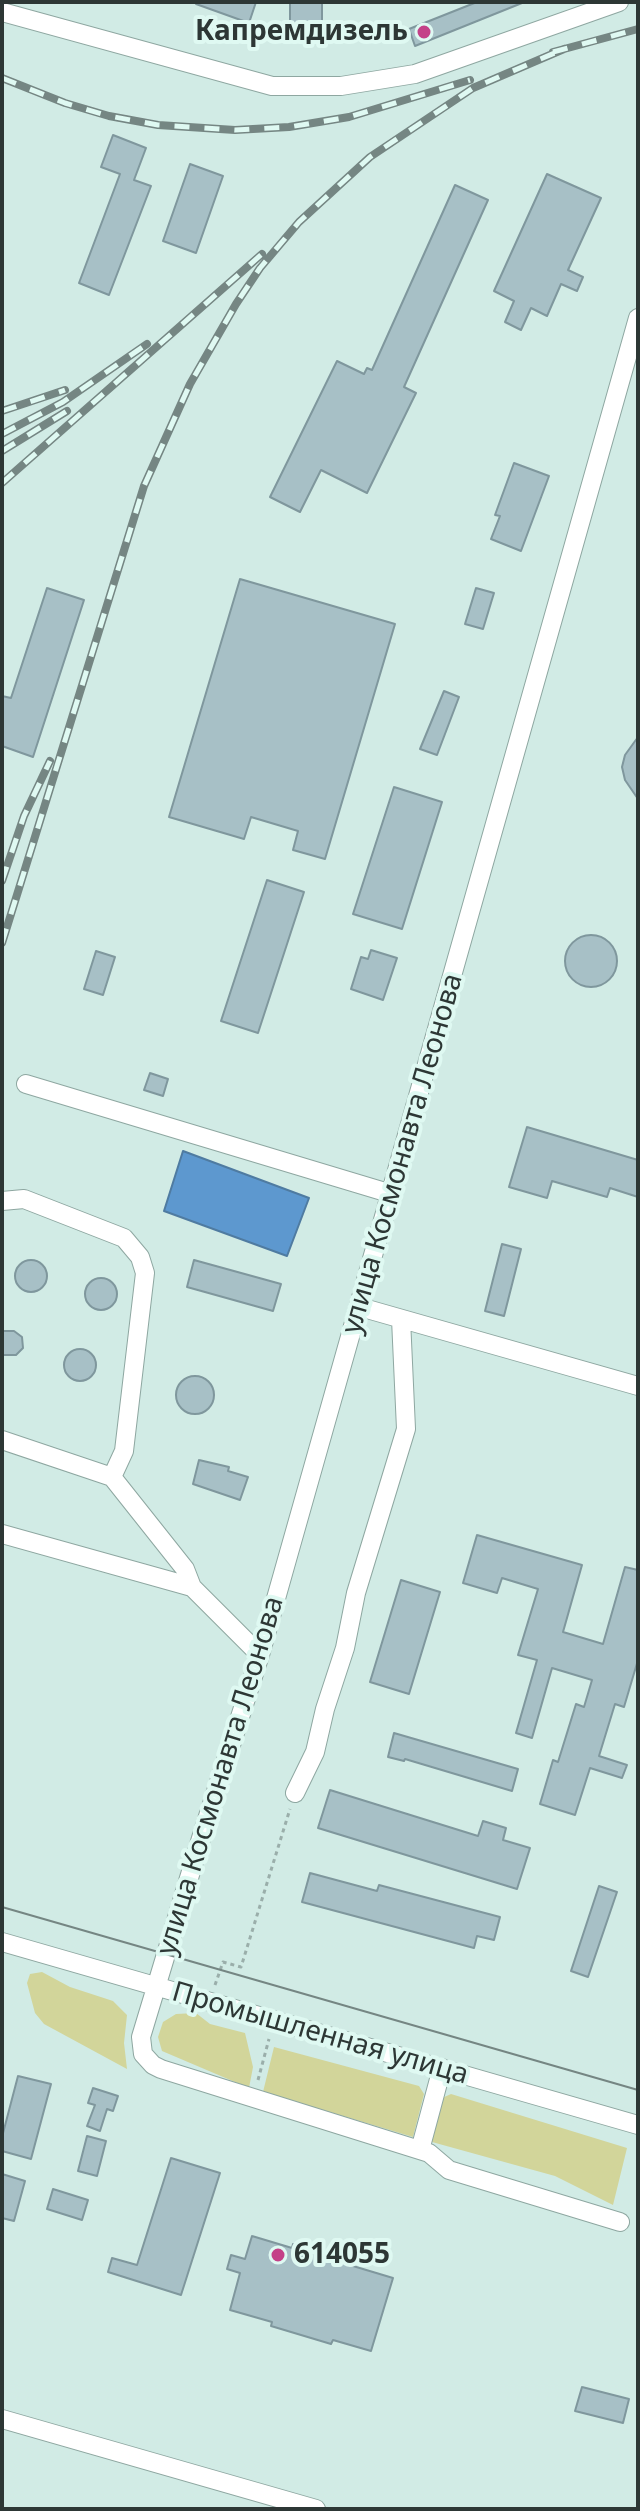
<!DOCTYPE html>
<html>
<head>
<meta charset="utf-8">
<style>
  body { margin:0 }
  #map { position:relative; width:640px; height:2511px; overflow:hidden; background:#d1ebe5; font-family:"Noto Sans",sans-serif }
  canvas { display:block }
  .frame { position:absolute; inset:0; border:4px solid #2d3735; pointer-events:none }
</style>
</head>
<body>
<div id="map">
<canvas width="640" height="2511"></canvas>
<div class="frame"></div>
</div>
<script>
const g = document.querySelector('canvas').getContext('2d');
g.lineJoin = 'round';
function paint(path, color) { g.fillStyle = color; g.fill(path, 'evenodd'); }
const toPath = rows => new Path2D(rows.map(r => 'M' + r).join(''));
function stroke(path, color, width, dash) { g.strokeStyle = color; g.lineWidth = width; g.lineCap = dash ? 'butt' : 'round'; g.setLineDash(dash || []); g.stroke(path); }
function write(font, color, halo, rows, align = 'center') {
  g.font = font + ' "Noto Sans",sans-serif'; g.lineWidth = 8; g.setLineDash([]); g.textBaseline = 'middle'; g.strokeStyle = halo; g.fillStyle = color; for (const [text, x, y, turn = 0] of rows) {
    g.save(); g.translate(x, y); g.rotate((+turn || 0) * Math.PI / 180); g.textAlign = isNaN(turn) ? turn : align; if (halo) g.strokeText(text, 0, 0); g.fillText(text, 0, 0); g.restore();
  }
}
paint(toPath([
  [42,1972,70,1987,113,2001,127,2015,124,2043,127,2069,44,2024,35,2013,27,1983,30,1974],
  [196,2013,210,2024,245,2033,253,2067,249,2088,162,2051,158,2037,163,2022,176,2014],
  [274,2047,419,2086,424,2094,413,2137,263,2092],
  [451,2094,627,2148,613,2205,555,2176,432,2142,440,2099]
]), '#d2d59a');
const water = toPath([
  [183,1151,309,1198,287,1256,164,1211,183,1151]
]);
paint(water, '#5d98cf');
stroke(water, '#4f7ba1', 2);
const building = toPath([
  [196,2,256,2,249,23,196,4,196,2],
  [290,2,322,2,322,38,290,38,290,2],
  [477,2,522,3,415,46,409,29,477,2],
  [113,135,146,148,134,180,151,186,109,295,79,283,120,174,101,167,113,135],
  [190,164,223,176,196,253,163,241,190,164],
  [547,174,601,198,568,270,583,277,577,291,561,284,547,316,531,308,521,330,505,322,514,301,494,291,547,174],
  [455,185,488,200,404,387,416,393,367,493,321,470,300,512,270,497,337,361,364,374,367,368,372,370,455,185],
  [514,463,549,476,521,551,491,539,500,516,495,515,514,463],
  [240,579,395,624,325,859,293,850,298,831,251,817,244,839,169,817,240,579],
  [47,588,84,600,33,757,2,746,2,696,11,698,47,588],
  [476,588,494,593,483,629,465,624,476,588],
  [444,691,459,697,437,755,420,749,444,691],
  [638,737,638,799,625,780,622,767,625,755,638,737],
  [394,787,442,802,402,929,353,914,394,787],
  [267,880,304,892,258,1033,221,1021,267,880],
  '565 961a26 26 0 1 1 52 0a26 26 0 1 1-52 0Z',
  [371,950,397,958,383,1000,351,989,361,957,368,959,371,950],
  [96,951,115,957,103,995,84,989,96,951],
  [150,1073,168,1079,163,1096,144,1090,150,1073],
  [527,1127,638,1160,638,1197,610,1188,607,1197,552,1181,547,1198,509,1187,527,1127],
  [502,1244,521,1249,504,1316,485,1311,502,1244],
  [194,1260,281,1284,273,1311,187,1287,194,1260],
  '15 1276a16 16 0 1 1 32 0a16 16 0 1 1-32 0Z',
  '85 1294a16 16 0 1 1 32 0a16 16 0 1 1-32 0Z',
  [2,1331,14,1331,22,1337,23,1348,16,1355,2,1355,2,1331],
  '64 1365a16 16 0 1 1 32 0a16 16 0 1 1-32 0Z',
  '176 1395a19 19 0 1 1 38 0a19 19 0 1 1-38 0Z',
  [199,1460,229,1467,228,1471,248,1477,240,1500,193,1484,199,1460],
  [477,1535,582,1565,563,1632,603,1644,625,1567,638,1570,638,1660,624,1707,615,1704,599,1756,627,1765,622,1778,590,1768,575,1815,540,1804,553,1760,558,1762,576,1704,584,1707,592,1680,552,1668,532,1738,516,1733,537,1660,518,1655,538,1589,502,1578,497,1593,463,1583,477,1535],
  [401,1580,440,1592,409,1694,370,1682,401,1580],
  [394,1733,518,1769,512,1791,405,1759,404,1761,388,1757,394,1733],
  [330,1790,478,1836,483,1821,506,1828,503,1840,530,1848,517,1889,318,1828,330,1790],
  [310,1873,377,1891,379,1885,500,1917,494,1940,477,1936,474,1948,302,1902,310,1873],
  [599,1886,617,1892,588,1977,571,1971,599,1886],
  [18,2076,51,2084,31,2159,2,2151,2,2137,18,2076],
  [93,2088,118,2096,113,2111,107,2109,100,2131,87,2126,95,2105,88,2103,93,2088],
  [87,2136,106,2141,97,2176,78,2171,87,2136],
  [171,2158,220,2173,181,2295,108,2272,112,2258,137,2265,171,2158],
  [2,2174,25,2181,14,2221,2,2218,2,2174],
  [53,2189,88,2200,82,2220,47,2209,53,2189],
  [252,2236,292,2248,293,2244,355,2262,353,2266,393,2278,371,2351,333,2340,331,2344,271,2326,272,2322,230,2310,240,2273,227,2269,231,2255,245,2259,252,2236],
  [582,2387,629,2399,623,2423,575,2411,582,2387]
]);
paint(building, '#a7c0c6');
stroke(building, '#7f979d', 2);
const minor = toPath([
  [2,12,272,86,341,86,415,74,619,2],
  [26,1084,392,1194],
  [2,1201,24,1199,124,1238,140,1257,145,1273,124,1451,112,1477],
  [360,1307,638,1386],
  [2,1440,112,1477,185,1569,192,1587],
  [2,1534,192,1587,260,1655],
  [295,1793,315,1752,325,1709,345,1648,356,1593,406,1429,401,1319],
  [2,1942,638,2125],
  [420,2150,442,2068],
  [620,2222,449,2170,429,2153,161,2069,153,2065,143,2054,141,2037,202,1835,260,1655,638,318],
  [2,2419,316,2509]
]);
stroke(minor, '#8ea7a1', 20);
stroke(toPath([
  [215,1985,223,1962,241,1967,290,1809],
  [258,2080,269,2039]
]), '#9aaeaa', 3, [4, 4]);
stroke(minor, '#fff', 18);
stroke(toPath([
  [2,1907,638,2090]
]), '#758683', 2);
const rail = toPath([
  [553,52,638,29],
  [2,78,65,103,109,116,158,125,235,130,289,127,349,117,470,80],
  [2,411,65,390],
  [2,434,63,402,147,344],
  [2,451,67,411],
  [2,483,262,254],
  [2,881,24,816,50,761],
  [2,943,144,486,190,384,236,304,260,268,299,222,370,157,473,88,564,49]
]);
stroke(rail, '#758683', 8);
stroke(rail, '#dff9f2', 5, [15]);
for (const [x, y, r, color] of [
  [424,32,8,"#c44188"],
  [278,2255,8,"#c44188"]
]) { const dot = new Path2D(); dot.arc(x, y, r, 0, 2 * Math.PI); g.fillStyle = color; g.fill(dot); stroke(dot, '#dff9f2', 3); }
write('bold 28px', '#2d3735', '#dff9f2', [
  ["Капремдизель",408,32],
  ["614055",294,2255,"left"]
], 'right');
write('28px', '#2d3735', '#dff9f2', [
  ["улица Космонавта Леонова",403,1154,-74],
  ["улица Космонавта Леонова",221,1776,-73],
  ["Промышленная улица",320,2034,16]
]);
</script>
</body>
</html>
